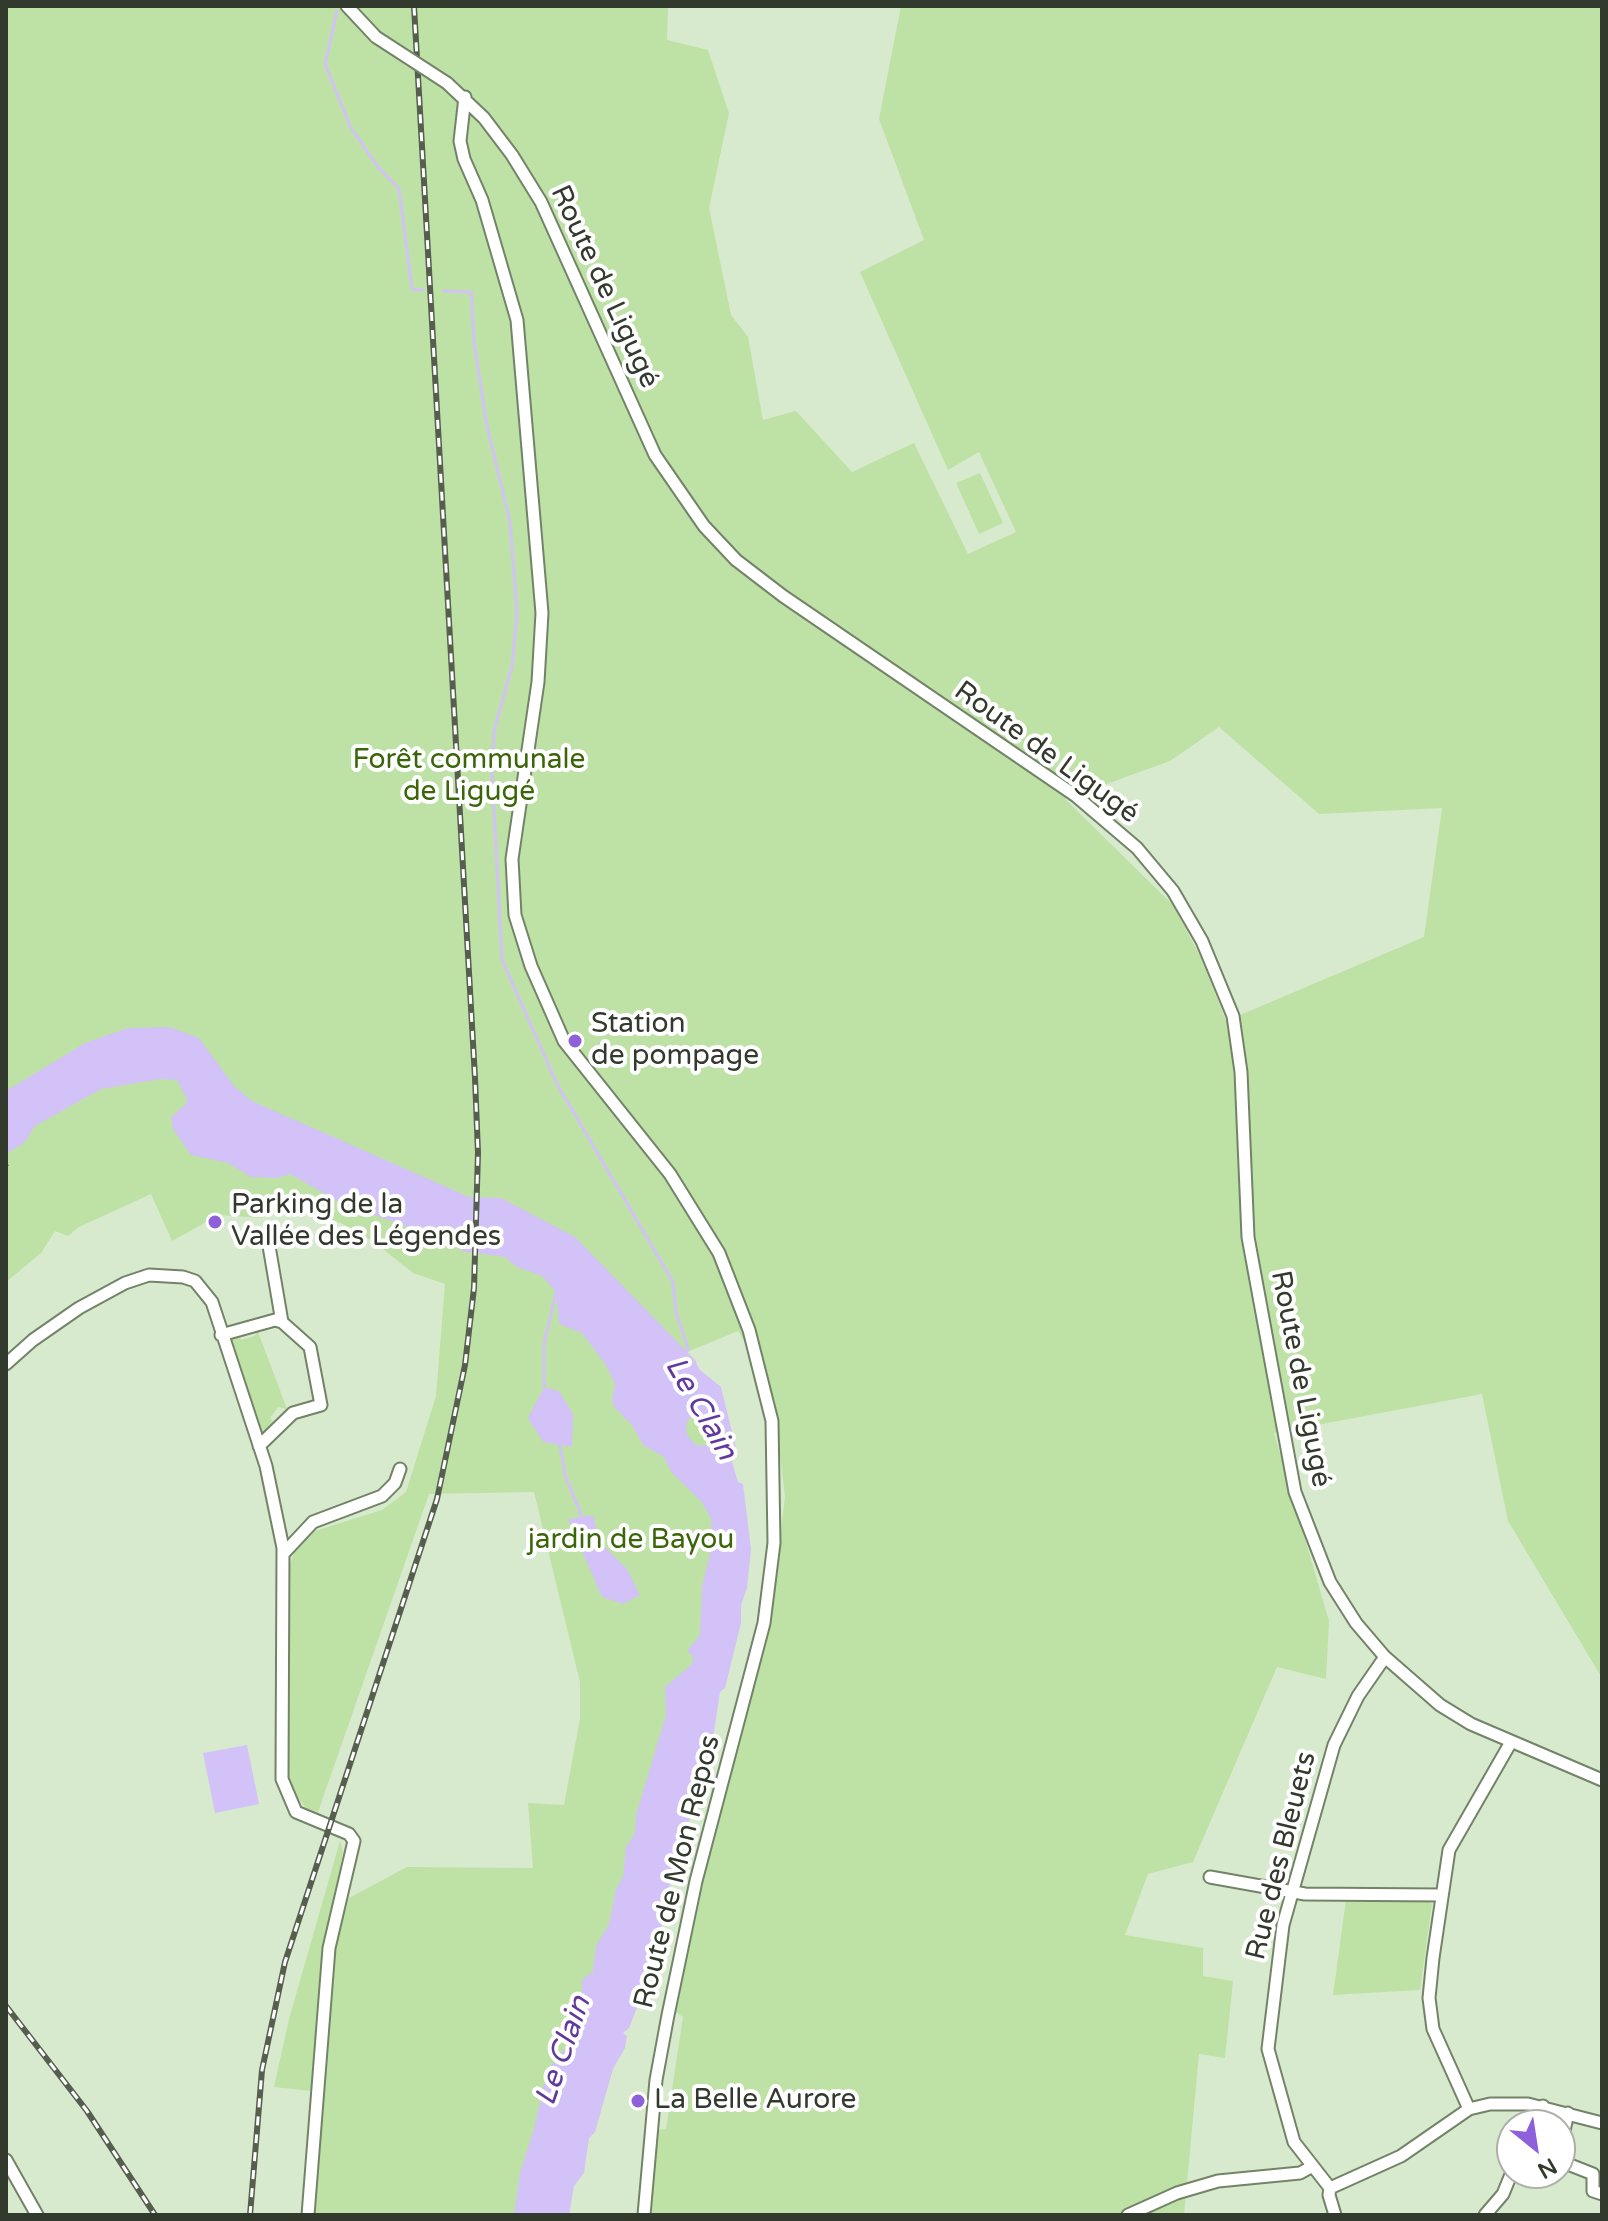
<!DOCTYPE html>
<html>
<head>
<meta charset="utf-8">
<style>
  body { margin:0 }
  #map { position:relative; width:1608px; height:2221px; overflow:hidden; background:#d8eacd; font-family:"Varela Round",sans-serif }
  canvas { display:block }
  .frame { position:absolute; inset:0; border:8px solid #32392d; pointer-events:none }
  .north { position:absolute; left:1496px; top:2109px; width:80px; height:80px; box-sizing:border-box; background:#fff; border:2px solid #adb0ab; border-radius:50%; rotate:150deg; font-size:22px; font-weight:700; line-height:32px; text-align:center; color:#32392d }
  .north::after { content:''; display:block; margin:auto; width:28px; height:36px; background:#8e60da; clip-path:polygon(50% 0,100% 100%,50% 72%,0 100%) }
</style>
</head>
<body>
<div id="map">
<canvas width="1608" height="2221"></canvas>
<div class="frame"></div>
<div class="north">N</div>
</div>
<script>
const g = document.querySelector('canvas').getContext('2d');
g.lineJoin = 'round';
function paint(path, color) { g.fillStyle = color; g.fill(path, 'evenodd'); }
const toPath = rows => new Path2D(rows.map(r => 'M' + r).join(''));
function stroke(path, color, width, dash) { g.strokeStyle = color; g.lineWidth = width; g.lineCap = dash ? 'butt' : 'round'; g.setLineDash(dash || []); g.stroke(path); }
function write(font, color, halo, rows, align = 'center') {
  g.font = font + ' "Varela Round",sans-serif'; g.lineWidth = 8; g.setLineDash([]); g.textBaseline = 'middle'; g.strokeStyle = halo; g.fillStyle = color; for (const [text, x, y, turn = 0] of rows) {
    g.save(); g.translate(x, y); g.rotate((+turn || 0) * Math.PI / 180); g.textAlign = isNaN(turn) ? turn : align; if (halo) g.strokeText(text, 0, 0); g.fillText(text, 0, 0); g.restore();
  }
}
paint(toPath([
  [6,6,668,6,667,40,708,50,729,113,709,208,731,315,748,337,763,420,796,411,852,472,914,443,968,554,1016,532,979,452,948,470,860,272,924,240,879,119,901,6,1602,6,1602,1678,1508,1521,1482,1394,1274,1433,1329,1621,1326,1679,1277,1667,1193,1862,1148,1874,1125,1935,1203,1948,1203,1976,1233,1981,1225,2058,1199,2054,1184,2215,651,2215,657,2130,666,2129,683,2017,674,2011,704,1872,768,1636,785,1497,775,1413,761,1368,738,1331,675,1357,716,1433,720,1581,537,2215,312,2215,334,1946,349,1898,407,1867,533,1868,528,1803,564,1805,580,1719,580,1682,534,1492,429,1494,318,1812,306,1808,293,1792,284,1765,289,1568,294,1552,315,1531,382,1510,406,1492,436,1396,445,1284,413,1273,374,1242,339,1222,260,1200,263,1218,219,1215,172,1241,151,1194,79,1227,68,1236,55,1231,41,1253,6,1282],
  [1219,727,1319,814,1442,808,1424,937,1226,1021,1201,958,1173,905,1065,799,1170,761],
  [980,473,1003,523,979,534,956,483],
  [257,1329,287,1409,278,1407,270,1418,275,1423,263,1436,229,1342,239,1334,241,1340,255,1336],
  [340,1841,343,1852,321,1968,312,2091,274,2087,289,2019],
  [1420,1897,1432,1904,1420,1990,1333,1995,1346,1900]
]), '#bee1a6');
paint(toPath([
  [169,1027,199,1038,234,1086,252,1101,469,1197,501,1198,575,1237,695,1360,699,1369,721,1387,738,1456,732,1462,738,1482,743,1484,751,1549,747,1588,741,1605,741,1623,725,1688,720,1692,712,1745,668,1891,655,1962,629,2028,623,2033,627,2036,625,2048,613,2069,595,2132,589,2138,584,2173,574,2186,569,2215,514,2215,520,2173,535,2125,547,2071,566,2047,566,2032,582,1992,582,1980,593,1971,596,1946,609,1924,616,1889,623,1877,626,1847,635,1833,636,1815,666,1715,665,1687,692,1664,693,1656,687,1651,700,1635,702,1586,712,1546,711,1518,701,1501,671,1472,664,1457,643,1445,632,1425,614,1407,612,1399,615,1384,606,1365,582,1333,559,1324,556,1292,542,1276,517,1267,505,1257,462,1251,456,1246,451,1248,449,1243,432,1235,345,1205,290,1174,277,1178,251,1177,228,1163,191,1155,173,1129,171,1117,186,1104,187,1099,177,1080,160,1079,101,1089,35,1126,24,1143,6,1154,6,1091,85,1043,128,1028],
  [693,1413,707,1428,706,1446,696,1445,687,1435,686,1424],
  [544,1387,559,1391,573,1414,572,1447,543,1442,528,1418],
  [593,1515,600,1542,627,1569,640,1595,623,1604,602,1597,568,1519],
  [247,1745,259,1804,215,1813,203,1753]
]), '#d2c2f7');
stroke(toPath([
  [337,11,325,64,350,126,377,166,399,189,412,289,423,290],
  [444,291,471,292,474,342,487,426,510,522,517,613,512,667,494,730,492,775,502,960,557,1084,673,1282,676,1313,688,1348,686,1354],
  [544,1387,544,1344,556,1292],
  [560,1445,565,1475,582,1517]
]), '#d2c2f7', 3);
stroke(toPath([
  [6,1163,8,1166]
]), '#61399d', 2, [10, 8]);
const minor = toPath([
  [347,6,376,37],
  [447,83,484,118,512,155,541,202,655,455,704,526,736,560,783,596,1076,796,1137,848,1173,891,1202,941,1233,1016,1241,1072,1248,1237,1295,1492,1330,1582,1356,1623,1385,1657,1440,1705,1471,1724,1602,1780],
  [465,97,460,141,464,159,482,200,517,320,542,613,538,682,512,859,515,915,531,966,564,1041,670,1174,719,1253,749,1330,772,1421,774,1543,764,1623,696,1881,668,2015,656,2080,644,2215],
  [269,1246,282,1322],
  [221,1335,275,1320,282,1322,310,1347,321,1405,293,1413,259,1446],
  [6,1364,33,1340,79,1308,125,1283,149,1275,183,1277,195,1281,212,1302,266,1466,283,1548,282,1779,296,1812,349,1834,354,1841,329,1948,308,2215],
  [284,1553,313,1522,382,1496,395,1483,400,1469],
  [1210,1877,1305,1894,1441,1895],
  [1469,2109,1433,2029,1429,1998,1433,1958,1449,1850,1511,1742],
  [1534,2125,1543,2106],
  [1560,2148,1560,2161,1593,2174,1593,2191,1602,2194],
  [1560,2148,1568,2113],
  [6,2160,37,2215],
  [1330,2188,1294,2142,1268,2049,1283,1925,1334,1745,1358,1696,1385,1657],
  [1330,2188,1401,2156,1469,2109,1490,2104,1528,2104,1602,2123],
  [1330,2188,1329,2195,1335,2215],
  [1128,2215,1177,2193,1218,2181,1300,2173,1311,2167],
  [1485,2215,1503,2194,1512,2172]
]);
stroke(minor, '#738368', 15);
stroke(minor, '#fff', 11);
const rail = toPath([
  [6,2006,87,2111,155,2215],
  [250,2215,262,2070,285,1962,437,1499,465,1365,474,1288,478,1153,475,1078,414,6]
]);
stroke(rail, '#555e4f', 6);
stroke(rail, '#fff', 3, [9]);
const minorBridge = toPath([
  [376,37,447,83]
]);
stroke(minorBridge, '#738368', 15, []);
stroke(minorBridge, '#fff', 11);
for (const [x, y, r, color] of [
  [575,1041,8,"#8e60da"],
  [215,1222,8,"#8e60da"],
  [638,2101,8,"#8e60da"]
]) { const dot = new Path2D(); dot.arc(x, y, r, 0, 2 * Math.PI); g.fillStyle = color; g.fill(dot); stroke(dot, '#fff', 3); }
write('28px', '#32392d', '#fff', [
  ["Route de Ligugé",604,287,65],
  ["Route de Ligugé",1046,753,36],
  ["Route de Ligugé",1300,1379,79],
  ["Rue des Bleuets",1282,1856,-76],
  ["Route de Mon Repos",678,1872,-76]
]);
write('28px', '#3a6509', '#fff', [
  ["Forêt communale",469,761],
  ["de Ligugé",469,793],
  ["jardin de Bayou",631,1541]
]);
write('28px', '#32392d', '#fff', [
  ["Station",591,1025],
  ["de pompage",591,1057],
  ["Parking de la",231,1206],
  ["Vallée des Légendes",231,1238],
  ["La Belle Aurore",654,2101]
], 'left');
write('italic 30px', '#61399d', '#fff', [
  ["Le Clain",700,1409,60],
  ["Le Clain",564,2051,-71]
]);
</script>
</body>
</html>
